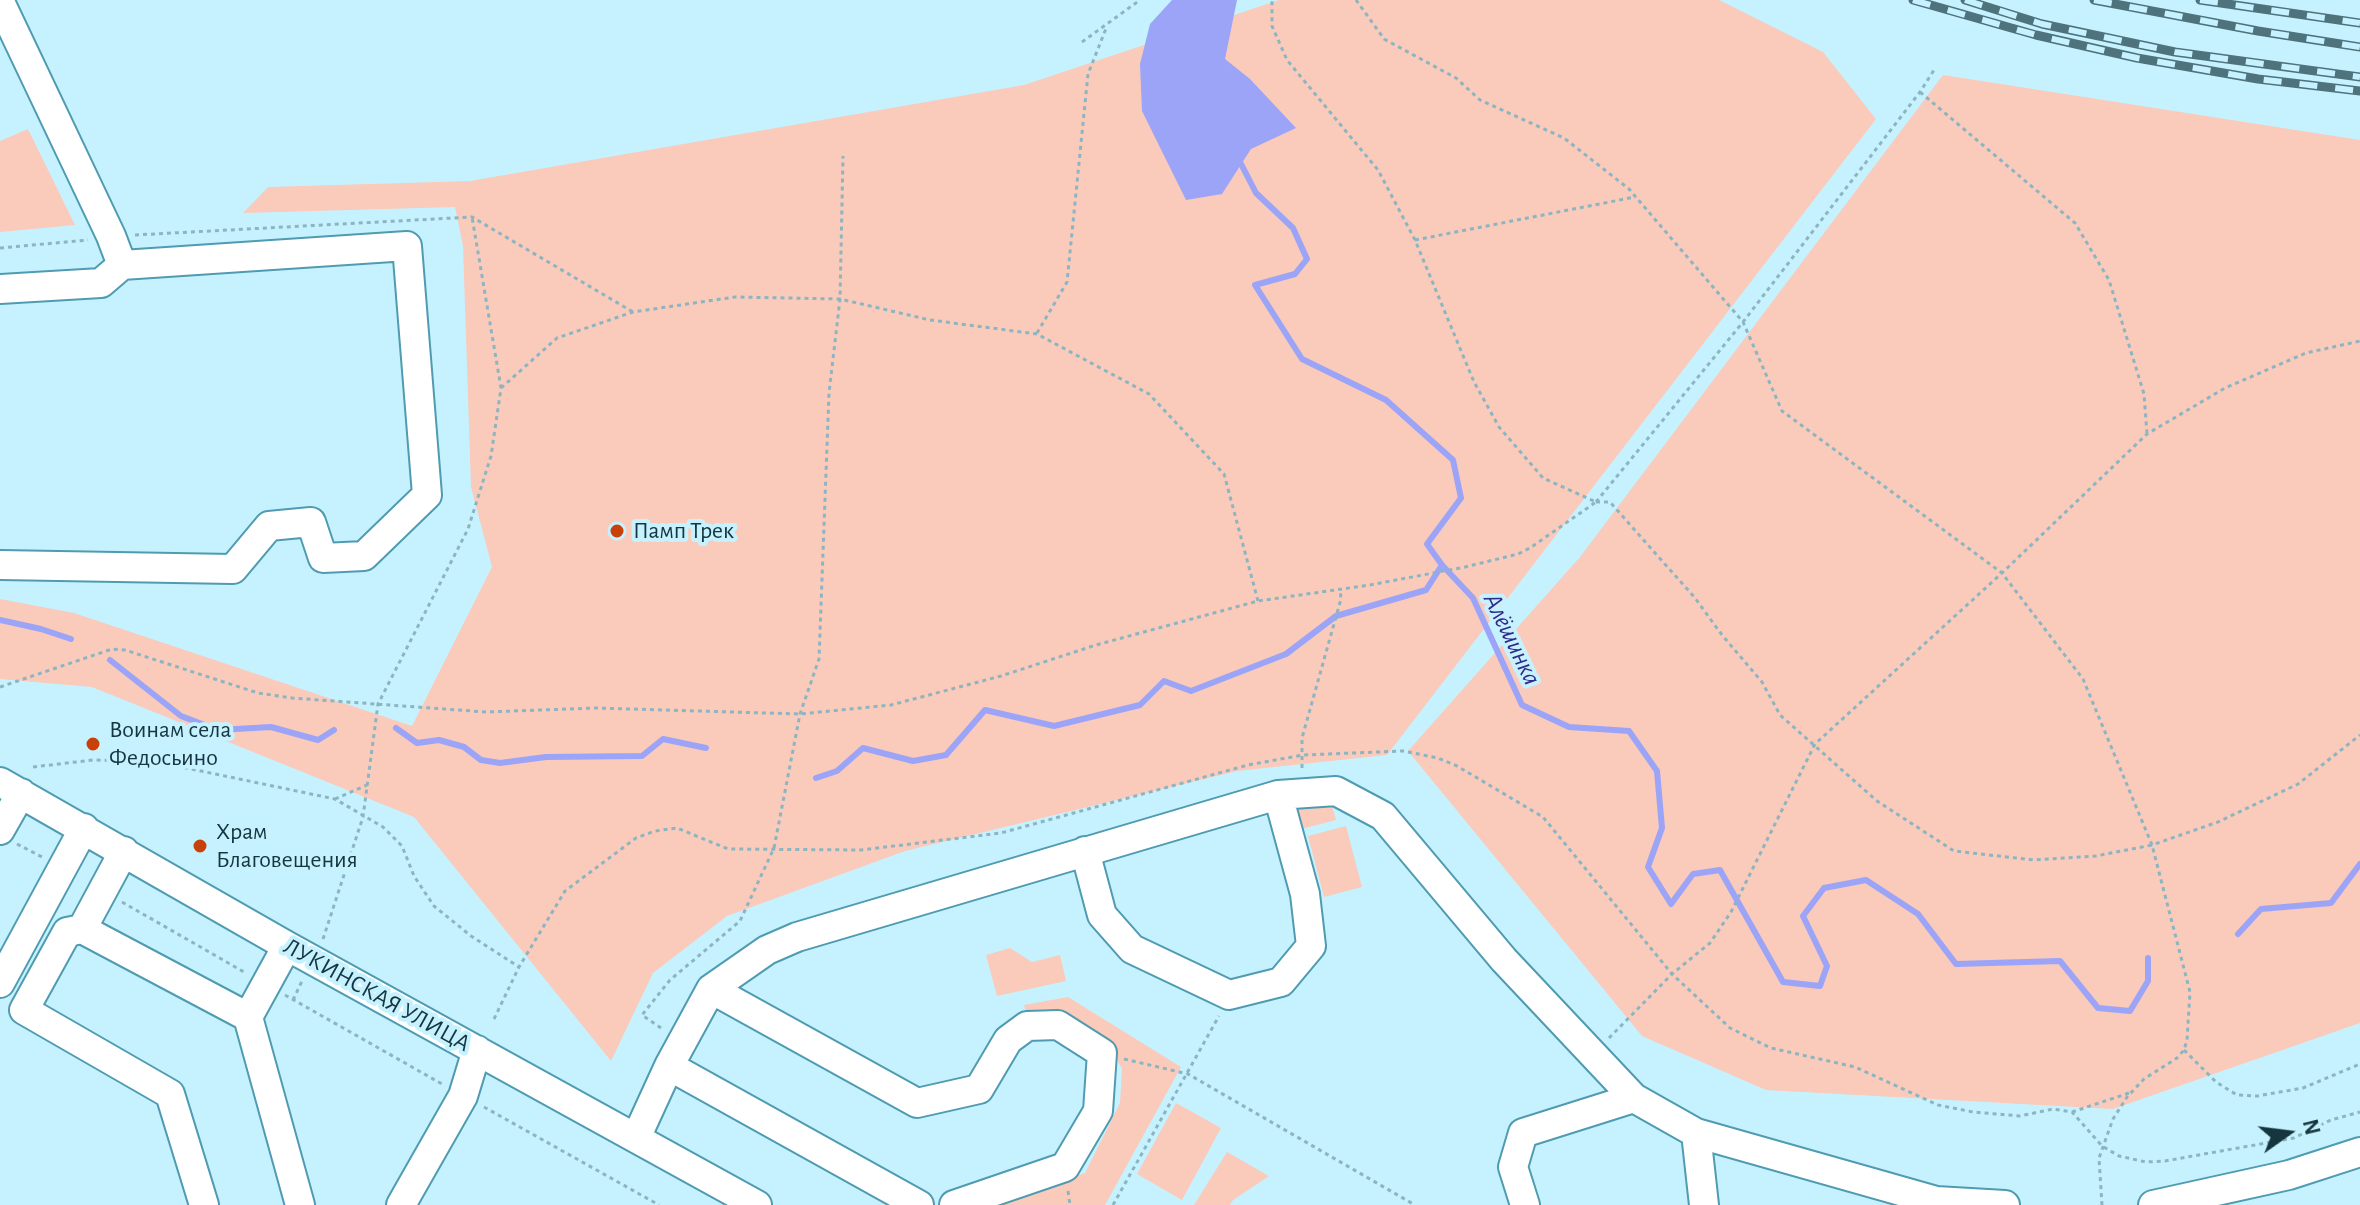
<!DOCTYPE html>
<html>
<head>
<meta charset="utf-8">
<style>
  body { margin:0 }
  #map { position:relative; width:2360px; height:1205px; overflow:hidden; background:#c6f2ff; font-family:"Alegreya Sans",sans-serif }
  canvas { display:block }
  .north { position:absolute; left:2248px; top:1093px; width:80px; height:80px; -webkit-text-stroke:6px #c6f2ff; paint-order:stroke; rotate:76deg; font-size:22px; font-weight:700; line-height:32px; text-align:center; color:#16363f }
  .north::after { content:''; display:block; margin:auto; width:28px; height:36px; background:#16363f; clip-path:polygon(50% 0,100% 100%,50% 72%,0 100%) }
</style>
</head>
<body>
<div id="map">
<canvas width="2360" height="1205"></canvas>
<div class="north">N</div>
</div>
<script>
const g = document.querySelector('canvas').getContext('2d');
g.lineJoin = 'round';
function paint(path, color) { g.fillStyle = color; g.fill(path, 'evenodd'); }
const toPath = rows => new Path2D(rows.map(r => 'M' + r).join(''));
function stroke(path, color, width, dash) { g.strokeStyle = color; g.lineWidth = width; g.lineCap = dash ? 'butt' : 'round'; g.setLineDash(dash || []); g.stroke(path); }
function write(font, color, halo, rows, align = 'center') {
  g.font = font + ' "Alegreya Sans",sans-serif'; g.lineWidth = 8; g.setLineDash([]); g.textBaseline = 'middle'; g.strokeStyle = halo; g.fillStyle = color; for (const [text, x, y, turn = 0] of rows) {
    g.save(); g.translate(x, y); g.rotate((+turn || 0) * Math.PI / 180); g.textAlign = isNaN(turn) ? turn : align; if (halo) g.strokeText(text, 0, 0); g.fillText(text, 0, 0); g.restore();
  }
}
paint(toPath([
  [1279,0,1719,0,1823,52,1876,119,1387,755,1237,771,905,851,727,916,653,973,611,1061,414,817,92,687,0,679,0,599,74,613,412,726,492,567,471,487,463,246,455,207,243,213,268,187,470,181,1024,85],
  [1943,75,2360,140,2360,1023,2113,1109,1766,1090,1642,1036,1408,751,1580,557],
  [28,129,75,225,0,232,0,141],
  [1330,799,1336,820,1297,830,1291,809],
  [1346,826,1362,887,1324,897,1308,836],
  [1010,948,1032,962,1060,955,1066,981,997,996,986,955],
  [1068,997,1181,1067,1105,1205,980,1205,1085,1173,1120,1103,1122,1069,1110,1046,1097,1033,1074,1019,1027,1016,1024,1005],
  [1176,1103,1221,1128,1182,1200,1137,1174],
  [1227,1152,1269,1176,1233,1200,1230,1205,1194,1205]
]), '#facabb');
paint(toPath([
  [1172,0,1237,0,1225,59,1250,79,1296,128,1251,149,1222,194,1186,200,1142,111,1140,64,1150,24]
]), '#9ba4f7');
stroke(toPath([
  [1238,158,1256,193,1293,228,1307,259,1295,274,1255,285,1302,359,1386,400,1453,460,1461,498,1427,544,1442,565,1473,598,1522,705,1569,727,1629,731,1657,771,1662,828,1648,867,1671,904,1693,874,1720,870,1783,982,1820,986,1827,966,1803,916,1824,888,1866,880,1918,914,1956,964,2060,961,2098,1008,2130,1011,2148,981,2148,958],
  [0,620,41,629,71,639],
  [110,660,181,716,218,730,271,727,318,740,334,730],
  [396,728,417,743,439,740,464,747,481,760,500,763,546,757,642,756,663,739,706,748],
  [816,778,837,771,863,748,913,761,946,755,985,710,1054,726,1140,705,1164,681,1191,691,1286,654,1336,616,1426,590,1442,565],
  [2238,934,2261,909,2331,903,2360,864]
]), '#9ba4f7', 6);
const minor = toPath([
  [0,2,111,236,122,265],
  [0,289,101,283,122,265,407,246,427,495,364,556,323,558,311,522,269,526,233,569,0,565],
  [0,782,287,946,757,1205],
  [0,830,21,793],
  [124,851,82,929,67,932,24,1010,170,1094,204,1205],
  [1085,851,1102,915,1132,949,1229,995,1281,982,1311,946,1305,894,1278,795],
  [82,929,248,1017,300,1205],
  [0,983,84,828],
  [711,989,917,1103,979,1089,1008,1040,1027,1026,1058,1025,1102,1053,1098,1111,1065,1167,954,1205],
  [248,1017,287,946],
  [669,1066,919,1205],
  [1696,1133,1704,1205],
  [636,1138,669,1066,711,989,767,950,797,937,1278,795,1336,791,1383,816,1504,960,1634,1098,1696,1133,1936,1201,2005,1205],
  [401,1205,463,1096,477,1050],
  [1525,1205,1513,1167,1523,1133,1634,1098],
  [2153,1205,2289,1175,2360,1152]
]);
stroke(minor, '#4f9bb1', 32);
stroke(toPath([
  [1356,0,1384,39,1456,78,1480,100,1564,138,1629,189,1743,322,1782,411,2002,573,2083,679,2152,845,2218,822,2298,784,2360,735],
  [1082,42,1140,0],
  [1920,92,2075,223,2109,280,2144,394,2147,434],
  [135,235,472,217,633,312],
  [1415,240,1635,197],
  [0,248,88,240],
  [1037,333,1067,282,1088,74,1107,26],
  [501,388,557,338,633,312,735,297,840,299,930,320,1037,334,1149,394,1224,474,1258,601],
  [1596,502,1610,502,1695,598,1722,635,1762,682,1780,715,1877,801,1954,851,2034,860,2096,856,2152,845,2190,992,2187,1040,2184,1050,2177,1058,2144,1079,2127,1097,2113,1119,2099,1158,2102,1205],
  [1596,502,1743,322,1920,92,1934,70],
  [0,687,112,649,125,650,258,693,292,698,486,712,596,708,800,714,891,705,1001,676,1096,645,1258,601,1370,585,1465,567,1518,554,1530,548,1596,502,1543,478,1499,427,1474,382,1415,240,1378,170,1287,60,1272,26,1272,0],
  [33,767,93,760,153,761,335,799,383,827,402,846,414,876,434,906,471,936,519,967],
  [1302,768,1302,738,1341,599,1340,589],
  [335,799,367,785],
  [17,844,42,857],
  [122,902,244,972],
  [323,939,363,817,378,704,468,529,491,456,501,388,472,217],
  [285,995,442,1084],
  [293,1000,302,981],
  [494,1019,519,967,565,891,636,838,655,831,677,828,728,849,861,850,1001,833,1248,765,1303,755,1403,751,1438,758,1457,766,1543,817,1672,974,1730,1028,1771,1048,1855,1067,1938,1105,1973,1112,2020,1116,2053,1109,2072,1112,2102,1146,2119,1156,2146,1162,2165,1161,2294,1138,2331,1120,2360,1112],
  [661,1028,642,1015,670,980,740,921,774,848,800,714,819,659,829,393,840,299,843,156],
  [1609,1038,1672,974,1710,943,1731,912,1815,744,2002,573,2147,434,2225,388,2306,353,2360,341],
  [2184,1050,2216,1082,2237,1095,2257,1096,2303,1088,2360,1064],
  [1124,1059,1188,1074,1415,1205],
  [484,1107,659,1205],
  [2072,1112,2129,1093],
  [1068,1191,1070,1205],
  [1113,1205,1219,1016]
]), '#8db5c1', 3, [4, 4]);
stroke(minor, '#fff', 28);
const rail = toPath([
  [1913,0,2036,35,2137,58,2258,79,2360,91],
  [1965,0,2042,24,2175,52,2360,77],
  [2094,0,2258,31,2360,47],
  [2200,0,2360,23]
]);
stroke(rail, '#4f737d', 9);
stroke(rail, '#c6f2ff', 6, [18]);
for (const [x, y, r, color] of [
  [617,531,8,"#c84108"],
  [93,744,8,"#c84108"],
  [200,846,8,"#c84108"]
]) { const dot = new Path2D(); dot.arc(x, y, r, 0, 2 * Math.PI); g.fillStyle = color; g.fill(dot); stroke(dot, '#c6f2ff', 3); }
write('24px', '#16363f', '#c6f2ff', [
  ["Памп Трек",633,531],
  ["Воинам села",109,730],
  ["Федосьино",109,758],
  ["Храм",216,832],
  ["Благовещения",216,860]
], 'left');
write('24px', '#16363f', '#c6f2ff', [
  ["ЛУКИНСКАЯ УЛИЦА",377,995,29]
]);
write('italic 26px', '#302b89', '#c6f2ff', [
  ["Алёшинка",1512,639,64]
]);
</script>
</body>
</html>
